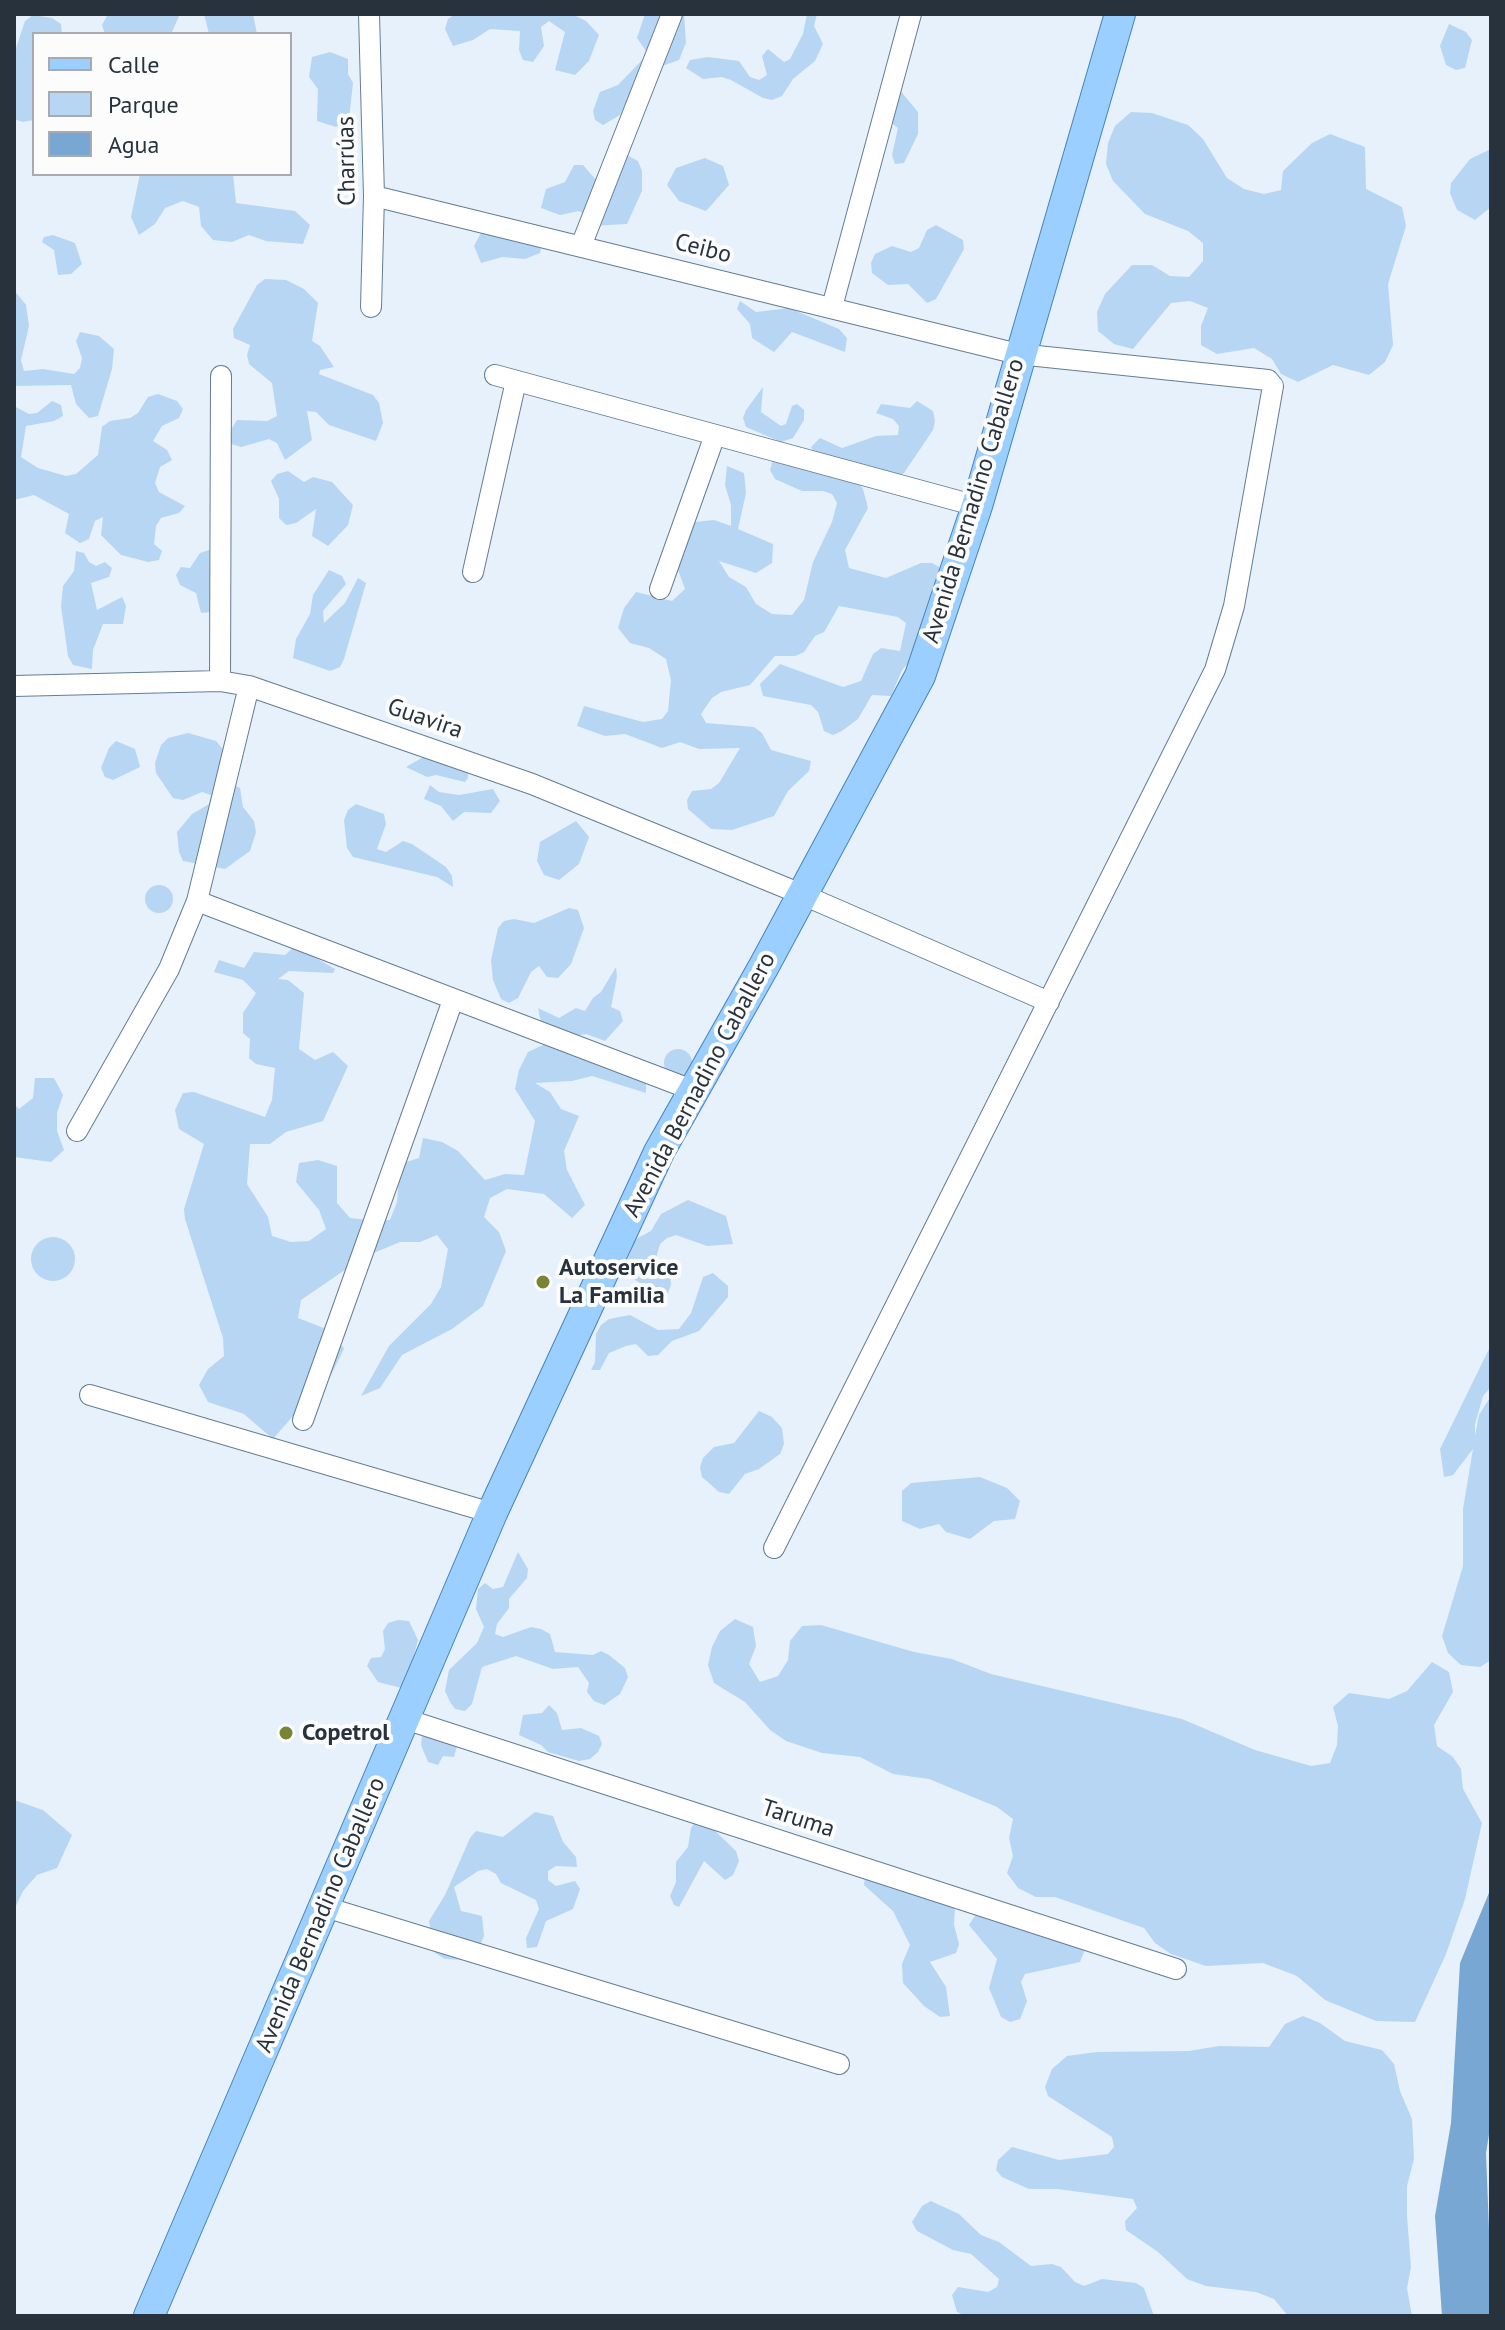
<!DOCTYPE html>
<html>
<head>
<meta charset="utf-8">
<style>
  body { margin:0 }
  #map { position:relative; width:1505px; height:2330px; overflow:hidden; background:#e6f1fb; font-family:"PT Sans",sans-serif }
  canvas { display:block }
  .frame { position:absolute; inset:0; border:16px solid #28323c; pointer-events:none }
  .legend { position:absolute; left:32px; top:32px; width:260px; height:144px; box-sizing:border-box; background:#fcfcfc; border:2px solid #a7abaf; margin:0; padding:10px 14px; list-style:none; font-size:24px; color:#28323c }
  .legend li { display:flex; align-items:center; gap:16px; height:40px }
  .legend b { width:40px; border:2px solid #a7abaf }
</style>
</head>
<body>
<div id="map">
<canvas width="1505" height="2330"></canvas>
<div class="frame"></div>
<ul class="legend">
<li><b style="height:10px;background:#9acfff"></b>Calle</li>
<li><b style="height:22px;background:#b7d6f4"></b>Parque</li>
<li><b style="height:22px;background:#79a7d4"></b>Agua</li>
</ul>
</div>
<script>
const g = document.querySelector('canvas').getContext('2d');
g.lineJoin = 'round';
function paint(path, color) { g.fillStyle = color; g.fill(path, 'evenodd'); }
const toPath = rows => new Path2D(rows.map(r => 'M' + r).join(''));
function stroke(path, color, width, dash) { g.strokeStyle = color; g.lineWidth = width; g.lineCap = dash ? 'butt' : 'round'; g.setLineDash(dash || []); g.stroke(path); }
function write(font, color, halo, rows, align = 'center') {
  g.font = font + ' "PT Sans",sans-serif'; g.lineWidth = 8; g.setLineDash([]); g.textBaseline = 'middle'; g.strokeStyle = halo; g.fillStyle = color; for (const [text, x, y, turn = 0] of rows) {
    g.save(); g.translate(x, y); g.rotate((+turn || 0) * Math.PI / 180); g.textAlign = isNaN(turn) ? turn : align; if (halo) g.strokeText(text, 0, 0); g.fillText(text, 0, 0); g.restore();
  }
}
paint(toPath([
  [108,14,180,14,171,34,105,34,102,25],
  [204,14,253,14,257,34,209,34],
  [455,14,572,14,586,21,599,35,589,61,575,75,555,70,565,32,549,21,541,27,544,46,533,62,523,60,519,50,520,31,490,29,473,40,453,46,445,29,448,19],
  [645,14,684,14,686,43,679,60,642,73,620,115,603,125,595,120,593,111,600,92,618,85,648,54,637,38],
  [807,14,817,14,814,26,823,44,815,61,793,79,782,96,772,100,763,98,731,80,722,77,703,79,686,68,690,60,708,57,739,61,750,77,759,80,767,75,762,56,768,49,784,62,790,59,803,34],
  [33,15,52,18,61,24,62,34,34,34,34,120,23,122,14,119,14,54,25,21],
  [1449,24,1466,32,1472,40,1465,68,1456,70,1446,65,1440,46],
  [330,52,348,59,348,74,353,83,349,119,336,127,317,121,318,89,309,77,312,57],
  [899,89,918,112,918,134,904,163,895,164,892,155,898,128,884,117],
  [1131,112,1152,113,1188,125,1203,139,1227,178,1244,189,1264,194,1281,190,1283,171,1312,143,1330,134,1365,147,1366,189,1402,207,1406,226,1388,284,1393,345,1385,362,1369,375,1333,365,1298,382,1281,374,1272,359,1254,348,1217,354,1201,345,1201,326,1208,308,1190,301,1171,303,1133,349,1114,344,1098,331,1097,312,1105,294,1132,265,1152,265,1170,276,1189,277,1203,261,1203,243,1188,231,1145,214,1113,181,1106,164,1108,143,1115,126],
  [1491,149,1491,207,1475,220,1457,210,1450,193,1451,183,1470,159],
  [621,152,638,161,642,171,642,191,627,224,590,226,587,216,579,211,560,215,541,208,546,189,565,182,574,165,583,165,596,180],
  [705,158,723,166,729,185,706,211,679,201,667,185,676,168],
  [140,174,233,174,236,203,295,211,310,225,303,244,266,241,249,235,232,242,213,240,201,226,199,207,183,201,165,208,155,224,139,235,131,217],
  [936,225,963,240,964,249,936,299,927,303,908,284,888,285,872,273,871,263,875,254,892,246,911,252,919,248,927,230],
  [483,229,542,244,540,253,525,259,502,257,481,263,474,246],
  [53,235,75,243,82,264,71,274,58,275,54,250,42,242,44,237],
  [265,279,286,280,304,289,318,303,312,341,320,346,334,367,320,370,319,374,373,395,379,403,383,423,376,441,329,425,316,412,307,411,312,440,285,460,277,443,269,439,241,447,231,444,227,436,237,420,267,421,277,416,272,383,249,364,247,355,250,345,234,338,233,329,257,285],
  [14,290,26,305,29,326,21,360,24,371,43,369,74,374,80,368,82,358,76,341,80,332,99,336,114,349,112,369,98,416,89,418,76,404,71,385,14,386],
  [740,301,756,312,789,308,839,329,847,338,845,352,792,332,774,352,752,338,750,324,737,309],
  [763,387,761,412,781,426,786,424,792,406,797,404,804,410,804,420,793,438,781,442,746,427,743,418,746,410],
  [158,394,177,401,183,409,179,418,162,426,153,441,167,450,172,460,160,467,155,483,159,492,185,506,179,513,161,518,156,526,154,544,162,551,159,560,148,562,121,555,101,535,103,517,95,521,89,539,80,543,65,533,69,514,34,495,14,500,14,406,29,414,37,413,52,401,61,405,63,416,54,421,26,426,21,457,38,468,66,476,76,474,98,455,102,427,110,421,130,418,138,413,148,397],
  [917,401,933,411,935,421,933,430,904,473,895,477,815,455,811,447,820,438,842,448,876,436,898,435,899,426,893,419,876,413,881,404,910,408],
  [784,459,810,472,828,472,857,481,863,489,868,508,845,550,849,568,886,578,921,563,932,563,948,572,923,647,902,670,891,696,872,695,858,719,842,731,833,735,824,731,818,712,811,705,763,696,760,684,780,664,843,687,861,681,873,654,881,648,900,651,906,623,898,617,839,606,824,632,815,636,804,652,795,656,775,656,750,685,721,692,712,698,701,714,706,723,754,727,762,733,771,750,811,761,809,771,788,791,774,816,732,830,711,829,688,809,687,800,692,791,711,789,719,783,740,748,699,749,680,742,662,748,625,734,605,736,577,726,584,706,643,722,662,719,668,711,671,680,666,659,649,648,630,643,618,628,624,608,636,592,672,601,685,589,671,551,678,532,695,522,714,520,731,526,731,505,725,485,727,466,744,473,746,493,738,529,773,544,772,563,756,573,719,561,729,577,746,587,756,604,772,614,792,615,804,600,813,562,832,522,837,503,832,494,823,491,802,491,775,479,770,470,773,460],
  [288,471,304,482,313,477,332,482,353,505,348,525,328,546,312,536,316,509,296,523,286,525,279,518,279,499,271,481,277,474],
  [209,550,216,556,211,612,201,613,196,593,180,585,176,575,181,567,190,568,200,553],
  [76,551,84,553,89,562,96,566,105,562,112,568,109,577,91,583,97,610,122,597,126,606,123,624,103,624,93,650,92,669,73,665,68,656,61,606,63,586,74,571],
  [329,570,342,576,346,584,323,611,324,623,345,603,358,578,366,583,344,659,340,667,330,671,293,658,296,639,310,614,313,595],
  [188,733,216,741,223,749,230,783,240,788,243,807,254,821,256,832,250,851,225,869,183,861,179,852,177,832,192,814,209,804,211,795,202,792,183,800,173,798,156,773,155,763,161,745,168,738],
  [116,741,135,749,140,767,113,780,105,777,101,768,109,748],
  [427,755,468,768,468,778,465,782,436,775,427,777,406,767],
  [430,785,439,792,459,795,493,789,500,801,491,813,464,812,453,821,441,806,424,799],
  [356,804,384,814,386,824,377,849,386,852,403,841,412,844,446,867,452,876,453,887,437,877,353,857,347,848,344,820,348,810],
  [576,821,589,837,579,864,559,880,544,875,537,861,540,842],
  '145 899a14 14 0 1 1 28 0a14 14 0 1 1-28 0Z',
  [569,908,578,910,584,928,571,964,558,978,547,977,539,966,531,972,518,998,509,1003,501,999,493,980,491,960,498,928,504,921,514,919,534,923],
  [295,946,335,969,333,973,289,971,278,979,288,980,304,993,299,1049,315,1060,333,1052,348,1066,323,1121,286,1132,270,1144,250,1144,247,1184,268,1217,272,1236,291,1242,309,1241,326,1229,319,1210,296,1182,299,1163,318,1160,337,1166,337,1203,350,1218,370,1220,390,1220,397,1202,400,1164,419,1158,423,1138,442,1142,458,1151,485,1180,505,1174,524,1175,535,1121,515,1089,519,1070,528,1052,547,1043,646,1075,646,1093,592,1076,572,1081,535,1083,550,1092,561,1109,579,1116,564,1151,567,1170,585,1205,572,1218,544,1194,507,1189,490,1198,484,1217,499,1232,506,1251,483,1306,452,1329,402,1355,380,1388,361,1396,389,1346,431,1304,441,1287,448,1249,437,1235,420,1242,400,1242,364,1257,301,1300,298,1318,334,1332,344,1349,317,1403,299,1409,273,1439,244,1414,208,1402,199,1385,208,1369,224,1356,223,1338,185,1219,184,1209,204,1144,179,1129,175,1110,183,1093,194,1092,265,1117,272,1100,275,1068,256,1064,249,1058,250,1039,243,1033,243,1013,256,993,243,980,214,972,219,960,244,968,254,952,285,955],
  [616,967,617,977,611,1007,620,1011,623,1021,605,1041,586,1034,575,1036,541,1023,538,1008,559,1018,576,1008,585,1011,593,998,601,992],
  '664 1063a14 14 0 1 1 28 0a14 14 0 1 1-28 0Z',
  [35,1078,54,1078,63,1095,57,1113,57,1131,64,1150,51,1162,14,1157,14,1104,19,1109,33,1098],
  [688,1200,726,1216,733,1244,707,1246,676,1235,667,1238,660,1244,655,1262,670,1275,671,1284,668,1293,659,1296,634,1279,628,1260,634,1240,651,1231,661,1214],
  '31 1259a22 22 0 1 1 44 0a22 22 0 1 1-44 0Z',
  [713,1273,728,1286,728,1297,699,1331,672,1341,658,1355,648,1356,636,1344,626,1346,609,1353,600,1370,591,1370,595,1362,596,1334,601,1325,609,1319,630,1315,658,1330,679,1329,691,1313,703,1277],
  [1491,1345,1491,1387,1483,1396,1475,1424,1475,1436,1479,1415,1491,1396,1491,1660,1480,1667,1461,1665,1448,1653,1442,1636,1463,1566,1463,1509,1473,1449,1453,1475,1444,1477,1440,1449],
  [759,1411,772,1417,782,1428,784,1444,780,1454,759,1469,745,1474,729,1494,719,1492,702,1477,700,1467,703,1458,714,1447,734,1443],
  [980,1477,1007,1488,1020,1501,1015,1519,994,1521,970,1539,946,1532,939,1524,920,1529,902,1521,902,1491,911,1483],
  [518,1552,528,1569,527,1578,509,1599,509,1608,497,1624,495,1634,503,1637,531,1627,541,1629,550,1634,555,1652,593,1655,601,1651,609,1655,625,1668,628,1677,620,1694,604,1705,594,1701,587,1692,589,1683,578,1667,553,1669,516,1656,482,1667,472,1704,465,1711,455,1709,450,1702,445,1691,449,1670,477,1643,484,1627,476,1609,478,1589,485,1583,493,1589,503,1587],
  [735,1619,753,1627,756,1646,749,1664,760,1682,778,1676,788,1660,790,1641,802,1626,821,1625,914,1652,952,1659,991,1674,1182,1719,1255,1750,1311,1766,1330,1763,1337,1745,1338,1726,1333,1707,1349,1693,1389,1699,1407,1691,1432,1662,1449,1672,1453,1692,1434,1725,1437,1746,1453,1757,1461,1769,1463,1789,1482,1823,1465,1899,1446,1954,1415,2022,1376,2021,1325,2000,1297,1976,1263,1963,1206,1966,1171,1954,1155,1943,1144,1928,1055,1897,1036,1897,1018,1888,1007,1873,1013,1856,1009,1838,1013,1819,997,1807,929,1779,893,1774,860,1757,822,1753,786,1741,770,1730,745,1702,714,1683,708,1665,712,1647,720,1631],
  [398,1620,409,1621,418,1640,405,1689,378,1682,367,1666,371,1658,381,1657,385,1649,383,1631,388,1623],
  [549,1705,557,1713,562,1730,581,1728,599,1736,602,1744,598,1752,590,1759,579,1761,548,1752,541,1745,519,1735,523,1715,542,1713],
  [431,1731,459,1738,454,1757,443,1756,438,1765,428,1762,421,1745,422,1736],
  [14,1800,43,1810,72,1835,57,1868,37,1875,23,1891,14,1910],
  [535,1812,553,1816,563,1842,576,1857,577,1867,556,1866,548,1871,548,1880,556,1886,575,1881,580,1889,573,1909,546,1921,537,1947,527,1948,526,1938,539,1909,536,1900,501,1883,496,1874,487,1869,478,1871,454,1887,461,1911,482,1916,484,1936,480,1945,464,1960,445,1959,435,1953,429,1921,445,1895,470,1838,476,1831,503,1837],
  [696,1821,711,1827,736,1851,739,1861,733,1875,725,1880,704,1861,679,1907,674,1905,670,1896,676,1882,676,1862,688,1847,691,1828],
  [865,1875,955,1906,954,1925,959,1944,956,1953,930,1962,946,1987,950,2016,940,2017,924,2006,903,1983,902,1964,910,1945,893,1911,864,1885],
  [980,1908,1087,1944,1080,1962,1025,1974,1021,1982,1027,2001,1020,2019,1010,2022,1001,2017,989,1988,997,1959,969,1925],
  [1303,2016,1320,2023,1345,2041,1382,2050,1394,2064,1400,2091,1412,2119,1414,2159,1407,2186,1407,2216,1411,2267,1407,2288,1412,2316,1288,2316,1274,2299,1256,2292,1206,2286,1187,2279,1158,2252,1126,2230,1125,2221,1137,2208,1133,2199,1057,2189,1029,2189,1002,2177,996,2170,998,2160,1012,2147,1059,2160,1108,2154,1114,2147,1112,2137,1048,2096,1045,2087,1052,2069,1067,2056,1097,2052,1189,2051,1219,2046,1269,2047,1285,2024],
  [931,2201,959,2214,981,2235,999,2242,1031,2266,1052,2264,1061,2267,1075,2282,1084,2286,1102,2279,1136,2283,1144,2288,1154,2316,966,2316,957,2312,952,2295,958,2287,988,2292,997,2287,999,2279,971,2254,953,2250,917,2231,912,2222,922,2206]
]), '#b7d6f4');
paint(toPath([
  [1491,1888,1491,2122,1486,2153,1491,2280,1489,2316,1442,2316,1435,2216,1451,2123,1460,1963]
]), '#79a7d4');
const street = toPath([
  [369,14,374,196,371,307],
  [374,196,1018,354,1268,380,1273,386,1234,606,1215,670,774,1548],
  [581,246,672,14],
  [832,307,911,14],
  [495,375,977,506],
  [473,572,516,381],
  [660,589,715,435],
  [220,681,221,376],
  [14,686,220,681,249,686,532,784,801,894,1049,1002],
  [197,901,695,1091],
  [77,1131,169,969,197,901,249,686],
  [90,1395,492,1513],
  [303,1420,453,1000],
  [405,1719,1176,1969],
  [325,1907,839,2064]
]);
const primary = toPath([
  [149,2316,492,1513,659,1152,764,966,920,676,977,506,1120,14]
]);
stroke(street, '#647d94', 22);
stroke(primary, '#4683bb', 32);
stroke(street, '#fff', 20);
stroke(primary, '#9acfff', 30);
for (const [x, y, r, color] of [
  [543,1282,8,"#788431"],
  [286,1733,8,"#788431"]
]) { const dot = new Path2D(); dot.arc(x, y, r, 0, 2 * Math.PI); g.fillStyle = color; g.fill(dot); stroke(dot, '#fcfcfc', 3); }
write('24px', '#28323c', '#fcfcfc', [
  ["Charrúas",347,161,-91],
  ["Ceibo",703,249,14],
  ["Avenida Bernadino Caballero",974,501,-73],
  ["Guavira",425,719,19],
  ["Avenida Bernadino Caballero",700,1085,-62],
  ["Taruma",798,1819,18],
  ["Avenida Bernadino Caballero",321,1915,-67]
]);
write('bold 24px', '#28323c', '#fcfcfc', [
  ["Autoservice",559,1268],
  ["La Familia",559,1296],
  ["Copetrol",302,1733]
], 'left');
</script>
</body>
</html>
